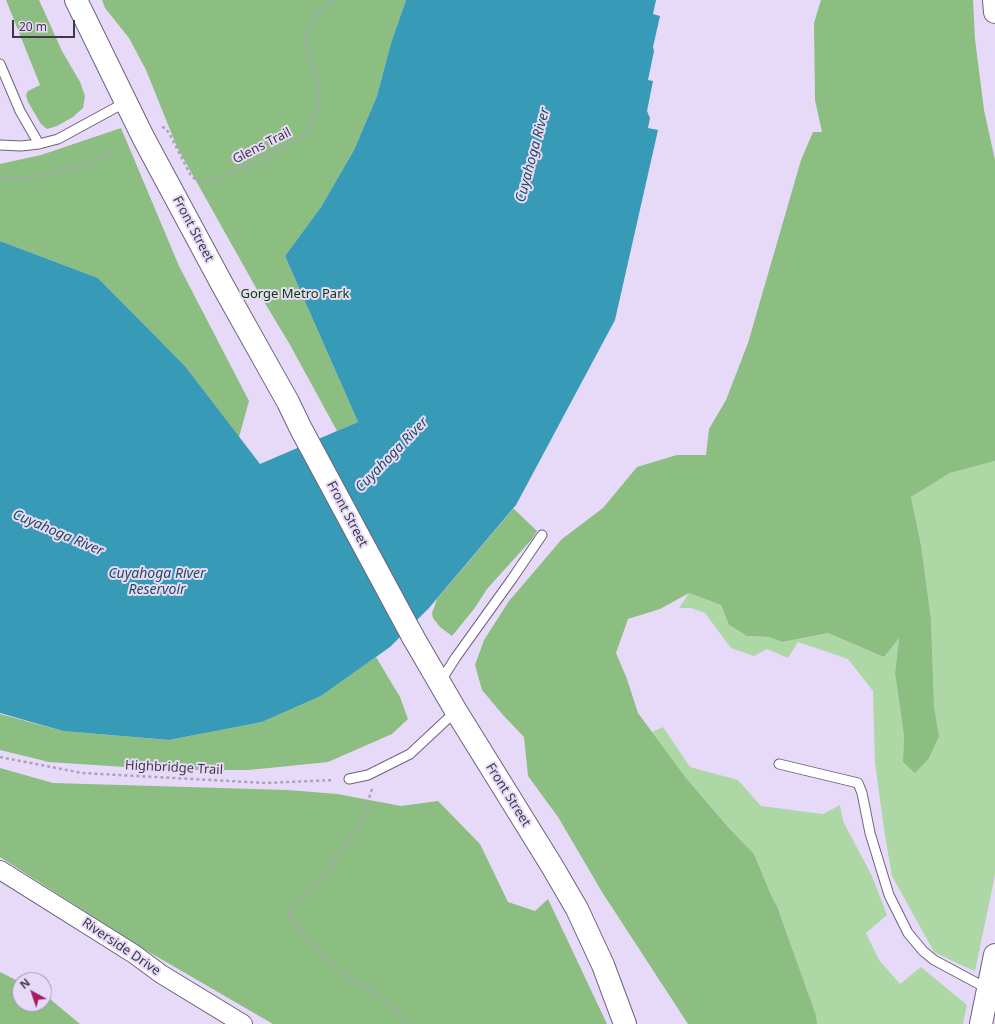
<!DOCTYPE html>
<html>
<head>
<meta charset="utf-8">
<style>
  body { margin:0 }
  #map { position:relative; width:995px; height:1024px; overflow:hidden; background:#e6daf8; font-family:"Noto Sans",sans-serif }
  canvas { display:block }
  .north { position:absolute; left:12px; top:972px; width:40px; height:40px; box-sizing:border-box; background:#e6daf8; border:1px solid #a39ab0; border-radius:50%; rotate:320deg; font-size:11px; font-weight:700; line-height:16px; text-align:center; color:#3e3945 }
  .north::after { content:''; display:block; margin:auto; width:14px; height:18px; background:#a81c60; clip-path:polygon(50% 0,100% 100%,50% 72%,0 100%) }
  .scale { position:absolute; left:12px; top:20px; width:63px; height:18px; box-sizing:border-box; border:2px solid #3e3945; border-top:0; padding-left:5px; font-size:12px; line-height:14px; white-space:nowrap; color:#3e3945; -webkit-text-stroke:3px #e6daf8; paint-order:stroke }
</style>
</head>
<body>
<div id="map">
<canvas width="995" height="1024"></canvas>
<div class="north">N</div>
<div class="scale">20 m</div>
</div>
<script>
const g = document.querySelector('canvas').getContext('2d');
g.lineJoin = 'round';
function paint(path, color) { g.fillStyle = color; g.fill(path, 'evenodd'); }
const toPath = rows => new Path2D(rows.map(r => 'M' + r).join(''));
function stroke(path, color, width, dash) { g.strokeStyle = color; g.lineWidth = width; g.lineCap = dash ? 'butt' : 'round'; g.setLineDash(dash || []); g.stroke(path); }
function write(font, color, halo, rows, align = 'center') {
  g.font = font + ' "Noto Sans",sans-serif'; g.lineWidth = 4; g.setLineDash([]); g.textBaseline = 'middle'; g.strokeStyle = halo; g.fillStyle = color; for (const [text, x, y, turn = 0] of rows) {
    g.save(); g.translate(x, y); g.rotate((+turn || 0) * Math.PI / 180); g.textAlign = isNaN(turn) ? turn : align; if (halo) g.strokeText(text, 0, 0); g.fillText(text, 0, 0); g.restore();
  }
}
paint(toPath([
  [995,461,995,875,975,971,959,964,934,952,892,876,885,836,875,763,873,691,848,659,798,642,788,658,767,649,754,656,731,648,705,613,691,608,679,608,689,593,721,605,729,625,747,636,769,637,782,642,828,633,884,657,899,637,895,673,904,736,903,762,939,736,934,706,931,619,921,545,911,497,950,473],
  [663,727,690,767,738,780,761,806,823,814,840,805,843,821,872,876,887,915,866,933,879,960,900,984,921,967,967,1005,963,1024,817,1024,816,1015,777,906,771,895,754,854,728,827,686,778,652,732]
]), '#aed7a6');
paint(toPath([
  [6,0,39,0,62,51,80,82,85,96,83,108,73,117,57,126,47,129,41,124,28,102,26,95,28,91,40,85],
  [102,0,406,0,391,43,377,96,354,150,321,207,285,256,358,422,337,431,289,343,260,295,177,147,146,70,129,38,105,8],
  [821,0,973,0,975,39,984,110,995,160,995,461,950,473,911,497,921,545,931,619,934,706,939,736,929,758,915,773,903,762,904,736,895,673,899,638,884,657,828,633,782,642,769,637,747,636,729,625,721,605,689,593,660,609,628,619,616,653,627,679,638,713,686,778,728,827,754,854,771,895,777,906,816,1015,817,1024,688,1024,602,892,558,817,528,776,524,737,503,715,482,690,475,665,484,640,509,601,562,539,603,508,637,467,677,455,706,455,709,429,726,400,748,343,801,160,813,132,822,132,815,100,814,23],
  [121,128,179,266,249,401,239,437,185,366,98,278,0,241,0,164,41,155],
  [513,509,514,509,537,531,532,539,487,589,474,609,452,636,440,627,433,618,432,613,437,599],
  [376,657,400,697,408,719,392,734,328,762,249,770,171,770,49,762,0,750,0,714,63,731,169,740,262,722,321,696],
  [0,768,53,783,288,790,337,794,401,806,438,801,480,844,508,902,535,911,548,899,607,1024,273,1024,142,948,0,857],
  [0,972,20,982,20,1004,44,1004,44,994,80,1024,0,1024]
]), '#8cbd81');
paint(toPath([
  [406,0,656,0,653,14,660,16,653,47,654,51,648,80,653,81,647,111,650,118,648,128,658,130,615,320,516,505,429,608,390,647,321,696,262,722,169,740,63,731,0,713,0,241,98,278,185,366,260,464,358,422,285,256,321,207,354,150,377,96,391,43]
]), '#379ab6');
const service = toPath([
  [0,64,20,111,39,144],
  [0,145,21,146,39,144,58,139,126,102],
  [440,682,456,657,512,579,542,535],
  [779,764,858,783,862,793,870,833,889,895,908,933,923,951,934,960,988,989],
  [349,779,368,775,410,754,456,711]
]);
const minor = toPath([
  [0,870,134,954,161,974,243,1024]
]);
const tertiary = toPath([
  [994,0,995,12],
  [413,637,456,711,552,866,577,909,603,965,625,1024],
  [981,1024,995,955]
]);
const secondary = toPath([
  [76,0,143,137,223,286,288,402,301,429,413,637]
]);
stroke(service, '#6d627c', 11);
stroke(minor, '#6d627c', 20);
stroke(tertiary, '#6d627c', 24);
stroke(secondary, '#6d627c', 24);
stroke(toPath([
  [162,127,165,128,169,133,190,174,195,179,200,182,210,181,259,161,297,141,308,131,317,112,318,95,317,78,309,57,306,43,307,31,311,22,333,0],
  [0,178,9,179,29,177,48,174,70,169,92,161,114,151],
  [0,757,82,773,266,783,334,780],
  [372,789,361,822,342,848,328,872,309,893,292,907,289,915,299,930,333,966,389,1003,406,1019,410,1024]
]), '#aba2ba', 2.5, [3, 3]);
stroke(service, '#fff', 9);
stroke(minor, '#fff', 18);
stroke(tertiary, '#fff', 22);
stroke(secondary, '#fff', 22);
write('13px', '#3e3945', '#e6daf8', [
  ["Glens Trail",262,146,-27],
  ["Front Street",193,229,62],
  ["Front Street",347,514,62],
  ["Highbridge Trail",174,768,3],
  ["Front Street",508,795,58],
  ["Riverside Drive",121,947,34]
]);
write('13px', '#0e4002', '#e6daf8', [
  ["Gorge Metro Park",295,294]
]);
write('italic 14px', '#234d5a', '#e6daf8', [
  ["Cuyahoga River",533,155,-75],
  ["Cuyahoga River",392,455,-46],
  ["Cuyahoga River",58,533,23],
  ["Cuyahoga River",157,574],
  ["Reservoir",157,590]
]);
</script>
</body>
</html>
